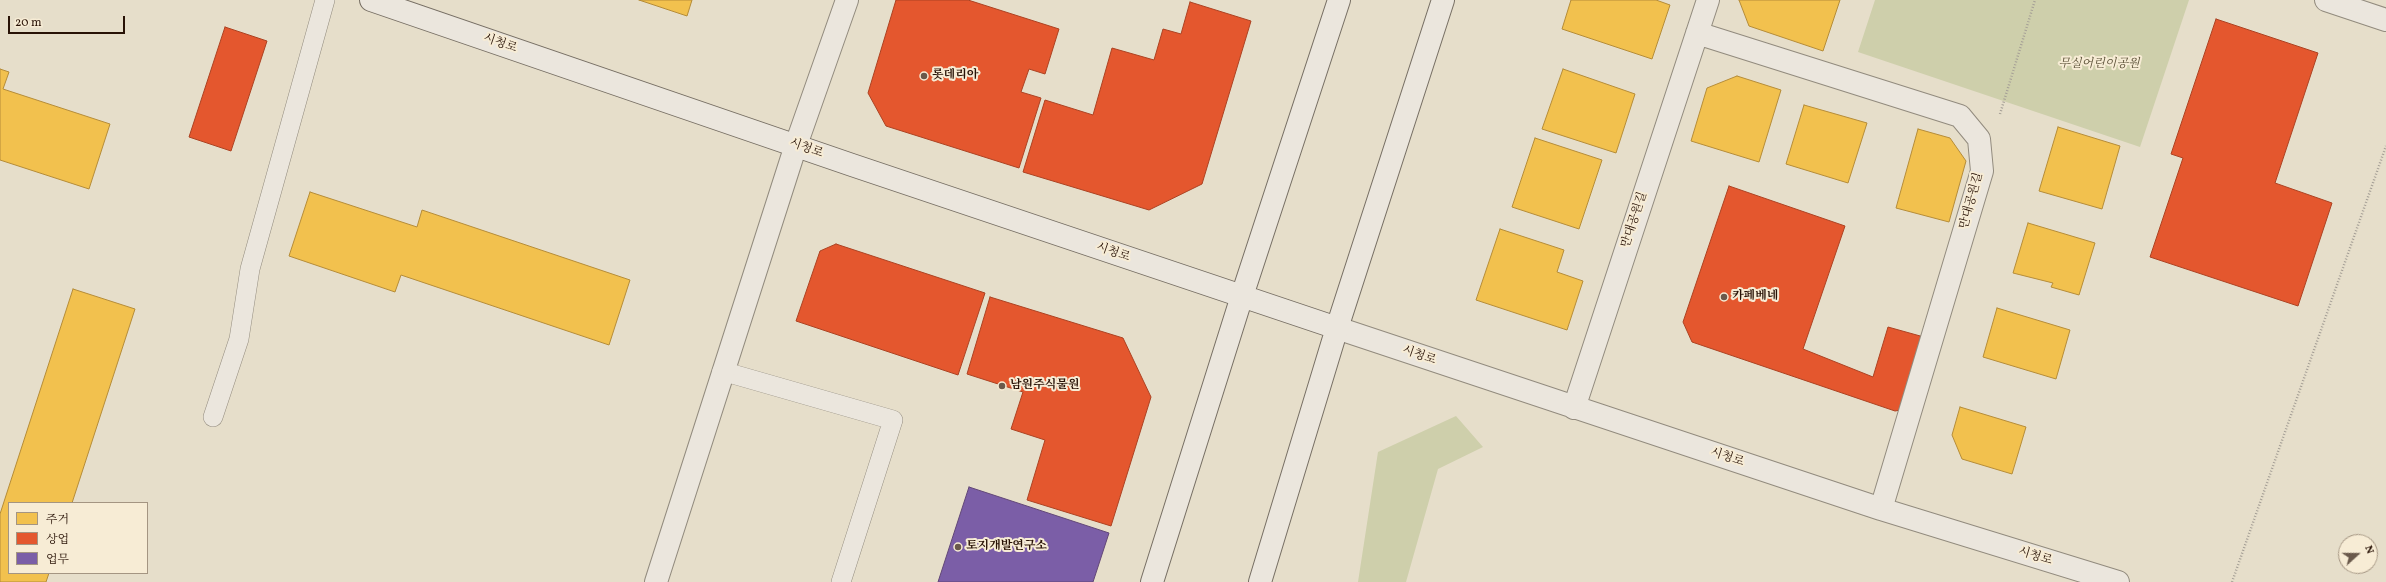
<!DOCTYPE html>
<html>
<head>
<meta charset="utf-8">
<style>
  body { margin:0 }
  #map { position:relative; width:2386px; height:582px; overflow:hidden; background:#e6deca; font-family:Vollkorn,"Noto Serif KR",serif }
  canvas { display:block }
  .legend { position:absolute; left:8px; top:502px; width:140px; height:72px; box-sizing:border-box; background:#f7ecd5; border:1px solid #a49582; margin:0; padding:5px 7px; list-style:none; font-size:12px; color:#281206 }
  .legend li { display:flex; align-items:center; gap:8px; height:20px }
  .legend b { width:20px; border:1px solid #a49582 }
  .north { position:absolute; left:2338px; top:534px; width:40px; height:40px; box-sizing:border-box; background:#f7ecd5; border:1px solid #a49582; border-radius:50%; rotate:69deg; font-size:11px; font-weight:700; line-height:16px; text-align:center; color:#281206 }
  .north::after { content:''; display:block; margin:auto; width:14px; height:18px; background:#6a594b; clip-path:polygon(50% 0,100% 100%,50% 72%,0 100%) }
  .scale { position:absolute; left:8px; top:16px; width:117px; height:18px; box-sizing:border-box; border:2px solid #281206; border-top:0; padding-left:5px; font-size:12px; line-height:14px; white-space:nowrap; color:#281206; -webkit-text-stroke:3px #f7ecd5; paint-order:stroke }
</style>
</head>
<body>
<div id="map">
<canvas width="2386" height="582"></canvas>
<ul class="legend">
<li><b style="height:11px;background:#f2c14e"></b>주거</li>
<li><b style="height:11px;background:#e4572e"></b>상업</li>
<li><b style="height:11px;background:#7b5ea7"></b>업무</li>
</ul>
<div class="north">N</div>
<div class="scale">20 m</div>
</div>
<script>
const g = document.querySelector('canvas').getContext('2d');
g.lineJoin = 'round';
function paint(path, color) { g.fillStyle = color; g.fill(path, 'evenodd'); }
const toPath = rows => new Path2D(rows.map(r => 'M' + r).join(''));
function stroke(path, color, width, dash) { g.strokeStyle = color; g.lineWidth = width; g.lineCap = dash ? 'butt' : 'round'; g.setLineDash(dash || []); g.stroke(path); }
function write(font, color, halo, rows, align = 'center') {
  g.font = font + ' Vollkorn,"Noto Serif KR",serif'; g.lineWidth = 4; g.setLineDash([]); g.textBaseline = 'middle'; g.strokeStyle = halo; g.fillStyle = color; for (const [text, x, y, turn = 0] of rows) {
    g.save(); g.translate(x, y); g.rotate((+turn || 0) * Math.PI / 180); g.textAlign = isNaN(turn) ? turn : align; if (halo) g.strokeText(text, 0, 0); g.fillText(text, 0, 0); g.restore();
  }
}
paint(toPath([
  [1875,0,2189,0,2140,147,1858,52],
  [1456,416,1483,447,1438,469,1406,582,1358,582,1378,452]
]), '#cecfab');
const homes = toPath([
  [639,0,692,0,687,16,639,0],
  [1571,0,1656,0,1670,5,1652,59,1562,29,1571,0],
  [1739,0,1840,0,1823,51,1749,26,1739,0],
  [0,69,9,72,3,89,110,124,89,189,0,160,0,69],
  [1563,69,1635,94,1616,153,1542,129,1563,69],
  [1737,76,1781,90,1759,162,1691,141,1707,88,1737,76],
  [1804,105,1867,123,1848,183,1786,164,1804,105],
  [2058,127,2120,146,2102,209,2039,191,2058,127],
  [1918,129,1950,138,1966,161,1949,222,1896,208,1918,129],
  [1535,138,1602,160,1579,229,1512,207,1535,138],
  [310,192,417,227,422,210,630,280,609,345,401,275,395,292,289,256,310,192],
  [2028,223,2095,243,2079,295,2051,287,2053,283,2013,273,2028,223],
  [1500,229,1564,250,1557,272,1583,281,1567,330,1476,300,1500,229],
  [73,289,135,309,72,503,9,503,9,573,49,573,46,582,0,582,0,514,73,289],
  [1997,308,2070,330,2056,379,1983,357,1997,308],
  [1960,407,2026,427,2012,474,1962,459,1952,435,1960,407]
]);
paint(homes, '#f2c14e');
stroke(homes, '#b58c38', 1);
const shops = toPath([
  [896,0,968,0,1059,29,1045,74,1029,69,1021,92,1041,98,1019,168,886,126,868,93,896,0],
  [1190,2,1251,21,1202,184,1149,210,1023,172,1045,100,1093,115,1112,48,1154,60,1163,29,1181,34,1190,2],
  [2216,19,2318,53,2275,183,2332,203,2298,306,2150,257,2183,158,2171,154,2216,19],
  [225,27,267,41,231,151,189,137,225,27],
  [1729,186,1845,226,1803,349,1873,377,1888,327,1931,339,1907,409,1895,411,1692,342,1683,322,1729,186],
  [836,244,985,293,958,375,796,321,820,251,836,244],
  [990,297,1123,338,1151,397,1111,526,1027,500,1045,440,1011,429,1023,392,967,374,990,297]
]);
paint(shops, '#e4572e');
stroke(shops, '#ac4222', 1);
const offices = toPath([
  [969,487,1109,533,1093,582,938,582,969,487]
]);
paint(offices, '#7b5ea7');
stroke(offices, '#624777', 1);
const lane = toPath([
  [722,371,893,420,841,582],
  [213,417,239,339,250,269,325,0]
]);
const street = toPath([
  [2326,0,2386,20],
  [1697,33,1960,116,1979,139,1982,171,1881,509],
  [1337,328,1881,509,2118,582],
  [1574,408,1708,0],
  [656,582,796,145,847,0]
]);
const secondary = toPath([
  [371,0,852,165,1337,328],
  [1152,582,1242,296,1339,0],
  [1260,582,1337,328,1443,0]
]);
stroke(lane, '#928b7e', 20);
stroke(street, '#928b7e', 24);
stroke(secondary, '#776f64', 24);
stroke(toPath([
  [2000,114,2035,0],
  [2232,582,2386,146]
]), '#a59f96', 2.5, [1, 2]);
stroke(lane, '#ebe6dd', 19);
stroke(street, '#ebe6dd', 22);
stroke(secondary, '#ebe6dd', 22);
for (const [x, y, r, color] of [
  [924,76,4,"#6a594b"],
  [1724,297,4,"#6a594b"],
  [1002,386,4,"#6a594b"],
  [958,547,4,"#6a594b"]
]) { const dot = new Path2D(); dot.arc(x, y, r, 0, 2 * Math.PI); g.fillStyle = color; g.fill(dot); stroke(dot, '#f7ecd5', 1.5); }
write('12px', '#281206', '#f7ecd5', [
  ["시청로",500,44,19],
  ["시청로",806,149,20],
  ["만대공원길",1972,201,-75],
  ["만대공원길",1635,220,-72],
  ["시청로",1113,253,19],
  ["시청로",1419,356,19],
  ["시청로",1727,458,18],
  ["시청로",2035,557,17]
]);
write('italic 12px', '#5b5037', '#f7ecd5', [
  ["무실어린이공원",2099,65]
]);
write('bold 12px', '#281206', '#f7ecd5', [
  ["롯데리아",932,76],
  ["카페베네",1732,297],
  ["남원주식물원",1010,386],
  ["토지개발연구소",966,547]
], 'left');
</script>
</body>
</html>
